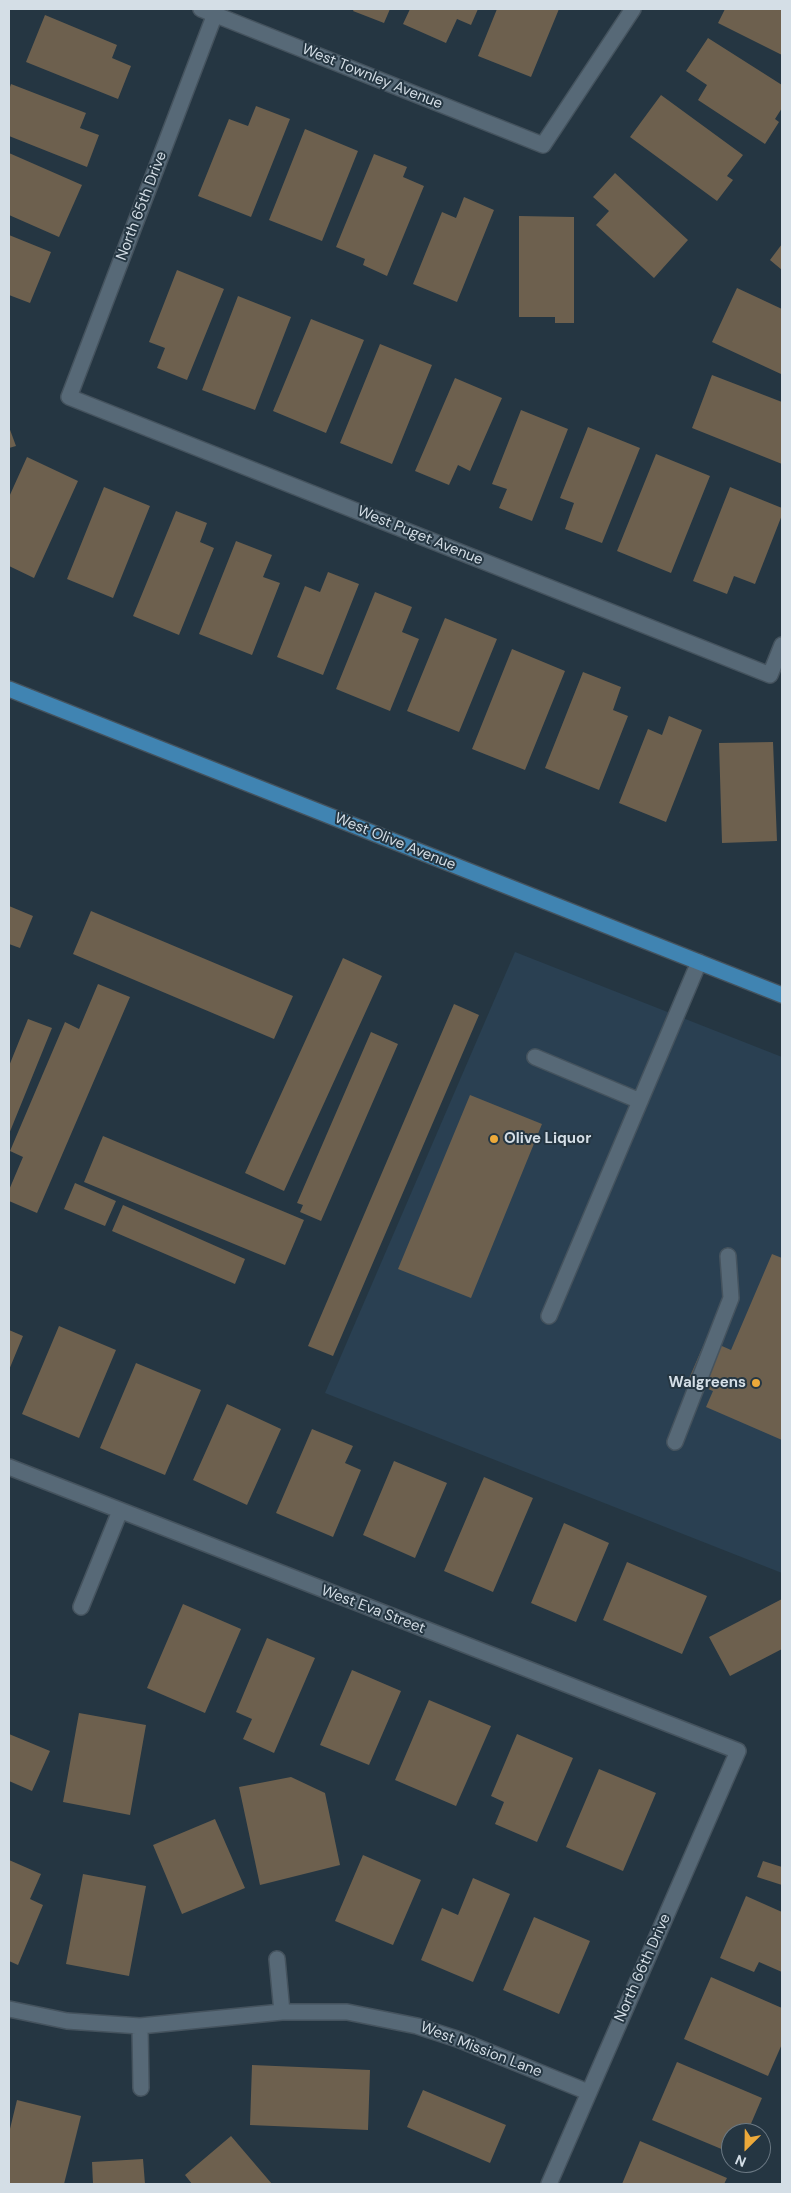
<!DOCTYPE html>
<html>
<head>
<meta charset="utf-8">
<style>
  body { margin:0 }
  #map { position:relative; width:791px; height:2193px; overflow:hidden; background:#253642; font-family:"DM Sans",sans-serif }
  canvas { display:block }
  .frame { position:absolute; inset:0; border:10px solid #d4dee6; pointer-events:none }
  .north { position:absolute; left:721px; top:2123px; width:50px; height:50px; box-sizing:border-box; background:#253642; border:1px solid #6b7984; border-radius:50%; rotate:203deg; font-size:14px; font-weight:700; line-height:20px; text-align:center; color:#d4dee6 }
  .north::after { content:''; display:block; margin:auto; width:18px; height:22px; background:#eca93a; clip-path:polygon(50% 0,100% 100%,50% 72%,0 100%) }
</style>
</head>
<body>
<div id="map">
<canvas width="791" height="2193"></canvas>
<div class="frame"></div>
<div class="north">N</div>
</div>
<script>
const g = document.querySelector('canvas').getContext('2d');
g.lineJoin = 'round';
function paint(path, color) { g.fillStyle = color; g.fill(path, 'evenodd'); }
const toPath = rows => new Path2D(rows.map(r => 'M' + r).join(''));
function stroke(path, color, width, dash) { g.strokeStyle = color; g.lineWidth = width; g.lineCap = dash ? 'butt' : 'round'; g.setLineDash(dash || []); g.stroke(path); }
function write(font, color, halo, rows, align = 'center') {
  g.font = font + ' "DM Sans",sans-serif'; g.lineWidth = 4; g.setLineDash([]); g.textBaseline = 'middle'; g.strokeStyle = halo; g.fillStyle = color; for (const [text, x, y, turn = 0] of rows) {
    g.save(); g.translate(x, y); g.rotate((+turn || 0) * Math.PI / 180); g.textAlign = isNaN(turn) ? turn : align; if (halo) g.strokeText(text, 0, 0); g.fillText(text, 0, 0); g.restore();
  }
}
paint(toPath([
  [515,952,782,1057,782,1573,325,1393]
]), '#2a4052');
paint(toPath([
  [354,9,390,9,384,23,353,11],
  [410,9,478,9,471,25,457,19,446,43,403,24],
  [497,9,559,9,531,77,478,56],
  [725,9,782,9,782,55,718,23],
  [45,15,117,45,112,58,131,66,118,99,26,62],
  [708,38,782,85,782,108,775,119,779,122,765,144,698,100,707,85,686,71],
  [11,84,86,113,80,128,99,135,87,167,9,136,9,90],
  [661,95,743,155,727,176,733,180,717,201,630,137],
  [256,106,290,119,251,217,198,196,229,119,248,126],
  [305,129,358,151,322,241,269,220],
  [9,153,82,185,59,237,9,215],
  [374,154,407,167,403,177,424,186,387,276,363,265,365,259,336,247],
  [615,173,688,240,654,278,596,225,609,211,593,197],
  [464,197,494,210,457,302,413,284,442,212,456,218],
  [519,216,574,217,574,323,555,323,555,317,519,317],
  [9,235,51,252,30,303,9,295],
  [782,244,782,270,770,260],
  [177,270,224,289,187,380,157,368,165,348,149,342],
  [737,288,782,309,781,374,712,342],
  [238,296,291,317,255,410,202,390],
  [311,319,364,340,326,433,273,411],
  [380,344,432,365,392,464,340,443],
  [712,375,782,402,782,464,692,428],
  [455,378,502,398,470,471,458,465,449,485,415,471],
  [521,410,568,429,532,521,499,508,507,489,492,484],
  [9,427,16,446,9,448],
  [588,427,640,448,602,543,565,529,574,503,560,498],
  [656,454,710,476,671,573,617,551],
  [27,457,78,481,34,578,9,566,9,497],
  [104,487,150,506,113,598,67,579],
  [730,487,782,508,782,515,755,584,734,576,727,594,693,581],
  [176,511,207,523,200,542,214,548,179,635,133,616],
  [236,541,272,555,263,577,280,583,252,655,199,634],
  [328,572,359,584,323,675,277,657,305,586,320,592],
  [375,592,412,607,402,632,419,639,390,711,336,689],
  [445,618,497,639,459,732,407,711],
  [512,649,565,671,525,770,472,749],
  [583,672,621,687,613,710,628,716,599,790,545,768],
  [669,716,702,730,666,822,619,803,648,729,662,735],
  [773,742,777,841,722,843,719,743],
  [9,906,33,916,20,948,9,944],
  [91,911,293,996,274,1039,73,954],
  [343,958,382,976,284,1191,245,1173],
  [98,984,130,997,37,1213,9,1201,9,1190,23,1157,10,1151,65,1022,79,1029],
  [454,1004,479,1015,333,1356,308,1346],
  [28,1019,52,1028,9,1134,9,1066],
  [371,1032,398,1044,321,1221,300,1212,303,1205,297,1203],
  [470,1095,542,1124,471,1298,398,1269],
  [103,1136,304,1220,285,1265,84,1182],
  [75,1183,116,1201,105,1226,64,1209],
  [123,1205,245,1259,235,1284,112,1231],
  [772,1254,782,1258,782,1440,706,1407,713,1391,688,1381,706,1339,731,1350],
  [59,1326,116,1350,79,1438,22,1414],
  [9,1330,23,1336,9,1370],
  [136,1363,201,1390,165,1475,100,1448],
  [227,1404,281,1429,247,1505,193,1480],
  [312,1429,353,1446,345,1463,361,1470,333,1537,276,1513],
  [394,1461,447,1483,415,1558,363,1535],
  [484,1477,533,1498,493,1592,444,1571],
  [564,1523,609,1543,576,1622,531,1603],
  [627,1562,707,1596,682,1654,603,1620],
  [782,1599,782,1649,730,1676,709,1637],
  [183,1604,241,1629,205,1713,147,1688],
  [267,1638,315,1658,274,1753,243,1739,252,1719,236,1712],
  [352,1670,401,1691,369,1765,320,1745],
  [429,1700,491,1726,456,1806,395,1780],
  [79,1713,146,1725,130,1815,63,1802],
  [9,1734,50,1751,32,1791,9,1781],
  [517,1734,573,1758,537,1842,495,1824,504,1802,491,1796],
  [599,1769,656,1793,623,1871,566,1847],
  [291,1777,325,1793,340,1865,260,1885,239,1787],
  [215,1819,245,1888,182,1914,153,1845],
  [363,1855,421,1880,393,1945,335,1921],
  [9,1860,41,1874,30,1899,43,1905,18,1965,9,1961],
  [763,1861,782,1867,782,1885,757,1877],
  [83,1874,146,1886,129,1976,66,1964],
  [473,1878,510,1894,473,1982,421,1960,442,1908,458,1915],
  [746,1896,782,1912,782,1972,759,1962,754,1972,720,1958],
  [534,1917,590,1941,559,2014,503,1990],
  [711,1977,782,2008,782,2044,768,2076,684,2039],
  [677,2062,762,2098,747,2133,731,2133,731,2153,652,2120],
  [252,2065,370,2070,368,2130,250,2125],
  [423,2090,506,2125,490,2163,407,2127],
  [17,2100,81,2116,64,2184,9,2184,9,2133],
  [231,2136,272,2184,192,2184,185,2175],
  [640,2141,727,2178,724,2184,622,2184],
  [143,2159,145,2184,93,2184,92,2162]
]), '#6d604e');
const minor = toPath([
  [201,9,543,145,633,9],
  [215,14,69,397,770,675,782,645],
  [535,1057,640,1101],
  [549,1316,699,962],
  [675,1442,731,1298,728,1256],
  [9,1467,738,1751,549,2184],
  [81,1607,120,1511],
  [277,1959,282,2012],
  [9,2009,67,2021,140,2026,282,2012,347,2012,417,2026,457,2039,588,2092],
  [140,2026,141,2088]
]);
const major = toPath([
  [9,689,782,995]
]);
stroke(minor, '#45535e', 18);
stroke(major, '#45535e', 18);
stroke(minor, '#576977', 15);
stroke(major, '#4084b2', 15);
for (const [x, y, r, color] of [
  [494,1139,5,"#eca93a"],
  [756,1383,5,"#eca93a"]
]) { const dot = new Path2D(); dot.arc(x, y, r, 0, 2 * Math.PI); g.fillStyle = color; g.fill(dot); stroke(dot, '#253642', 2); }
write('15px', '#d4dee6', '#253642', [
  ["West Townley Avenue",372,77,22],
  ["North 65th Drive",142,206,-69],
  ["West Puget Avenue",420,536,22],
  ["West Olive Avenue",395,842,22],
  ["West Eva Street",373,1610,21],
  ["North 66th Drive",643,1968,-66],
  ["West Mission Lane",481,2050,21]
]);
write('bold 15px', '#d4dee6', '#253642', [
  ["Olive Liquor",504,1139],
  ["Walgreens",746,1383,"right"]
], 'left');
</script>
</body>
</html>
